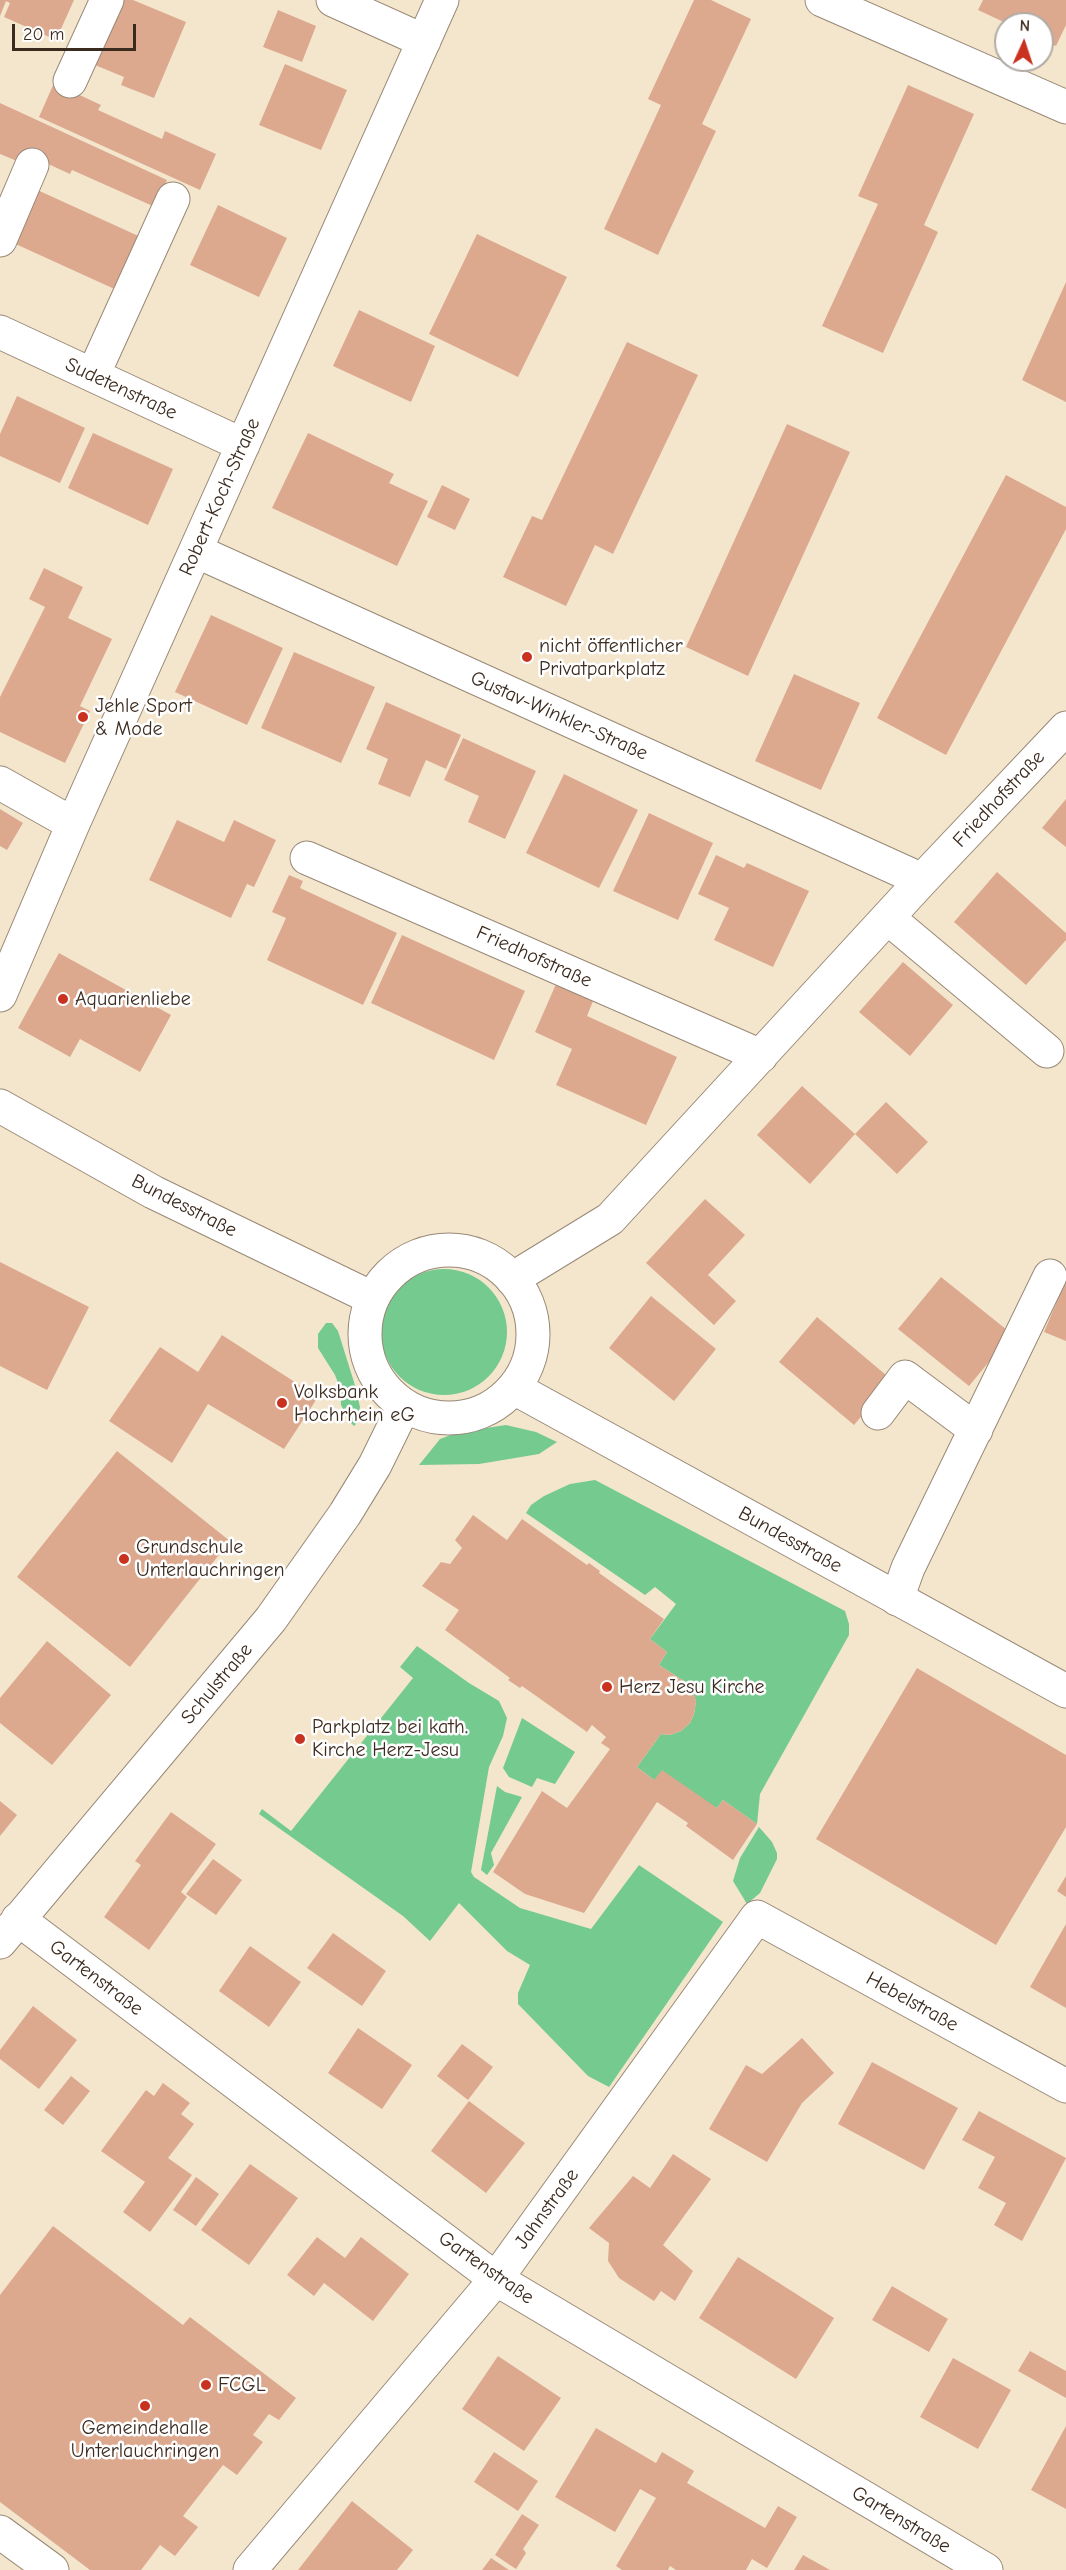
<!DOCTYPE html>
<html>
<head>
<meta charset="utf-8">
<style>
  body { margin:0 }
  #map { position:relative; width:1066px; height:2570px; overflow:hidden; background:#f4e6cd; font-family:"Comic Neue",sans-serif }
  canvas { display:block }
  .north { position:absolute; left:994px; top:12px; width:60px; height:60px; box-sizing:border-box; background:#fff; border:2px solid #b1aaa5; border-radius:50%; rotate:3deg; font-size:16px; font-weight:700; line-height:24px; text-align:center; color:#3b2a1e }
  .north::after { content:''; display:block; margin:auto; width:21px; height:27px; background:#c8321e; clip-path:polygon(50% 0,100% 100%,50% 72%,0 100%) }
  .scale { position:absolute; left:12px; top:24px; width:124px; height:27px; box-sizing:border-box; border:3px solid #3b2a1e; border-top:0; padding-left:8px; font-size:18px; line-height:21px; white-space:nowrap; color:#3b2a1e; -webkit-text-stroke:4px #fff; paint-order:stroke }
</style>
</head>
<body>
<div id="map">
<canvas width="1066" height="2570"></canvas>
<div class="north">N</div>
<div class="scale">20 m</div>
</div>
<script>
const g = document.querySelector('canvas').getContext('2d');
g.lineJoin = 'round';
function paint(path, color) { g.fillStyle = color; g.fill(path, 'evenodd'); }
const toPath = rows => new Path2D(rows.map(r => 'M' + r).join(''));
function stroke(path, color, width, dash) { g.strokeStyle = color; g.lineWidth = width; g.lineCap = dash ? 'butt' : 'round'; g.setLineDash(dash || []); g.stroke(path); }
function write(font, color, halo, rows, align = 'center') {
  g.font = font + ' "Comic Neue",sans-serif'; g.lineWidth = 5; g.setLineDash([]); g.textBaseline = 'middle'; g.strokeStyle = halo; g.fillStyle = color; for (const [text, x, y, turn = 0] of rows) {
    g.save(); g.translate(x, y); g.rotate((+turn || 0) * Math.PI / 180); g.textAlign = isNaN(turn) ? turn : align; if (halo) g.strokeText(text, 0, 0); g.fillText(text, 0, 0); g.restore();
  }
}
paint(toPath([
  '381 1332a63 63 0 1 1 126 0a63 63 0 1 1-126 0Z',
  [326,1323,332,1323,338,1331,354,1382,360,1407,357,1423,354,1426,349,1421,341,1405,340,1388,335,1375,318,1348,318,1334],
  [506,1425,536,1432,557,1442,539,1454,479,1464,419,1465,440,1439,459,1432],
  [595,1480,845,1611,849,1624,849,1635,760,1794,757,1824,723,1800,717,1808,654,1780,637,1767,661,1734,670,1735,681,1731,690,1723,694,1714,696,1702,693,1691,687,1683,659,1665,667,1652,650,1639,676,1604,655,1587,645,1595,526,1513,531,1505,544,1496,570,1484],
  [417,1646,469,1683,499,1701,507,1718,503,1736,489,1767,471,1872,474,1877,520,1908,591,1929,639,1865,723,1922,609,2087,588,2076,518,2004,518,1993,530,1965,507,1951,459,1903,430,1941,403,1916,259,1814,262,1809,291,1831,413,1678,400,1667],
  [522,1718,575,1752,555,1784,537,1778,532,1787,509,1777,503,1768],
  [497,1786,505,1792,522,1797,491,1853,494,1865,487,1875,481,1870],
  [759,1827,772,1842,777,1853,777,1859,760,1893,747,1904,733,1881,740,1858]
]), '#74ca8f');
paint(toPath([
  [0,0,74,0,56,40,4,17,10,3,6,1,0,16],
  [115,0,133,0,186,22,154,98,121,85,124,77,90,63],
  [694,0,711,0,751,19,702,124,716,131,658,255,604,229,661,105,648,99],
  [983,0,1066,0,1066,25,1056,46,1042,40,1042,24,1008,24,978,10],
  [278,10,316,26,302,62,263,47],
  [285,64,347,90,321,150,259,125],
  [54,83,101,105,98,110,162,139,165,131,216,154,200,190,39,117],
  [908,85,974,114,924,225,938,232,883,353,822,326,878,204,858,196],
  [0,103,167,180,155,207,72,170,70,174,22,152,17,161,0,154],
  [33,188,145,239,121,292,9,241],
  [218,205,287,238,259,297,190,265],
  [477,234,567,277,518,377,429,334],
  [1066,282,1066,402,1022,380],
  [359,310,435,346,411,402,333,366],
  [627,342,698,375,613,554,595,545,566,606,503,577,532,516,542,520],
  [17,396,85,428,60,483,0,456,0,434],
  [787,424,850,452,748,676,686,647],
  [93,433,173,469,148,525,68,488],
  [308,433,394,474,389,483,428,501,397,566,272,508],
  [1006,475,1066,507,1066,529,946,755,877,718],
  [442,485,470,499,455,530,427,517],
  [44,568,83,587,68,618,112,639,80,706,90,711,65,763,0,732,0,697,45,607,29,599],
  [211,615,283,648,247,725,175,692],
  [294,652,375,687,341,763,261,728],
  [794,674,860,703,821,790,755,761],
  [386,702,461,735,446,769,426,760,410,797,378,784,388,759,366,749],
  [463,738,536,771,505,839,468,822,479,796,444,780],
  [564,774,638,810,599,888,526,853],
  [1066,799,1066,847,1042,828],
  [0,809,23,823,7,850,0,846],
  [649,813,713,843,678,920,613,891],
  [177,820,224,842,234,820,276,840,254,887,247,884,231,918,149,880],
  [716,855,744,868,747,863,809,891,773,967,714,940,729,908,698,894],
  [997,872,1066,933,1066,940,1026,985,954,922],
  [289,875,303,881,300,888,397,933,363,1005,267,960,286,918,272,912],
  [402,935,525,991,494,1060,371,1003],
  [59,953,171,1015,140,1072,80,1039,70,1057,18,1028],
  [903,962,953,1005,910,1056,859,1012],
  [556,984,593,1001,587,1016,677,1057,646,1125,556,1085,572,1049,535,1032],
  [802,1086,855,1134,810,1184,757,1135],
  [886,1102,928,1142,897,1174,855,1134],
  [705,1199,745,1235,708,1275,736,1301,714,1325,646,1263],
  [0,1262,89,1307,47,1390,0,1366],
  [941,1277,1012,1334,969,1386,898,1329],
  [1066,1280,1066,1341,1044,1332],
  [651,1296,716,1349,674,1401,609,1348],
  [817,1317,892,1380,854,1425,779,1362],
  [222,1335,318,1397,284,1449,208,1404,172,1463,109,1421,160,1347,198,1372],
  [117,1451,230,1541,130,1667,17,1577],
  [473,1515,507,1540,522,1519,587,1565,589,1563,600,1571,599,1573,664,1619,650,1639,667,1652,659,1665,687,1683,693,1691,696,1702,694,1714,690,1723,681,1731,670,1735,661,1734,637,1767,654,1780,662,1770,717,1808,723,1800,757,1824,733,1860,686,1826,688,1823,657,1802,584,1913,525,1894,493,1872,542,1791,567,1808,610,1749,601,1743,606,1737,592,1725,587,1732,522,1686,520,1688,508,1680,510,1678,445,1630,459,1610,422,1586,441,1562,450,1564,462,1548,455,1540],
  [47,1641,111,1695,52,1765,0,1723,0,1698],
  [917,1668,1066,1755,1066,1827,996,1945,816,1839],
  [0,1801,17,1815,0,1836],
  [171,1812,216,1844,181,1892,187,1897,149,1950,104,1917,141,1865,135,1861],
  [213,1859,242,1880,216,1915,186,1894],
  [1066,1876,1066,1897,1057,1891],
  [1066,1924,1066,2008,1030,1987],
  [333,1933,386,1971,362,2006,307,1968],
  [250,1946,301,1982,269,2027,219,1991],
  [33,2006,77,2040,39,2089,0,2059,0,2050],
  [358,2028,412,2065,382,2109,328,2073],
  [802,2038,834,2073,802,2103,767,2162,709,2129,746,2065,762,2074],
  [462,2044,493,2067,468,2100,437,2076],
  [872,2062,958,2108,924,2170,838,2124],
  [71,2076,90,2091,63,2125,44,2110],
  [163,2083,190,2103,181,2114,194,2124,168,2158,192,2175,150,2232,123,2212,145,2182,101,2151,146,2090,154,2096],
  [469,2101,525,2143,486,2193,431,2151],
  [979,2111,1066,2158,1022,2241,994,2225,1006,2203,978,2188,995,2157,962,2140],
  [673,2154,711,2179,663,2245,693,2271,675,2301,661,2291,654,2301,619,2278,608,2261,609,2243,589,2228,633,2176,650,2188],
  [250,2164,298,2198,249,2265,201,2230],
  [196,2177,219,2194,196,2226,173,2210],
  [53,2226,183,2325,190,2317,296,2398,279,2420,269,2414,253,2435,263,2442,237,2475,223,2465,183,2516,198,2527,175,2556,160,2545,141,2570,90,2570,0,2502,0,2295],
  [317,2237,345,2258,361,2237,409,2274,373,2321,324,2283,314,2296,287,2275],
  [738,2257,834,2318,796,2379,699,2318],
  [892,2286,948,2319,929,2352,872,2320],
  [1030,2351,1066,2371,1066,2398,1018,2371],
  [498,2356,561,2398,524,2451,462,2409],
  [953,2358,1011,2390,978,2449,920,2417],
  [1066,2426,1066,2509,1031,2490],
  [596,2428,656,2463,662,2452,694,2471,687,2483,765,2528,778,2506,797,2517,767,2568,752,2559,746,2570,676,2570,670,2566,668,2570,622,2570,616,2566,656,2498,640,2489,615,2532,555,2497],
  [494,2452,538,2481,518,2511,474,2482],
  [352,2501,413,2550,397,2570,298,2570],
  [522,2514,539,2525,523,2549,526,2553,516,2569,495,2555],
  [803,2555,830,2570,794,2570],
  [491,2558,509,2570,482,2570]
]), '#dca98f');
const minor = toPath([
  [333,0,424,41],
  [822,0,1066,107],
  [70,81,107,0],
  [0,240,32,165],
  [0,332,243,445],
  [93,375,173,199],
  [196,551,922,880],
  [0,783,73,824],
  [307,858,761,1056],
  [888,918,1047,1051],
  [0,995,73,824,442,0],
  [512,1279,610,1219,922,880,1066,728],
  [878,1413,905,1377,976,1430],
  [897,1599,908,1568,1050,1276],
  [18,1919,496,2279,986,2570],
  [0,1942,271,1619,345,1514,375,1465,404,1406],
  [0,2532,52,2570],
  [250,2570,496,2279,757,1917,1066,2086]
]);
const major = toPath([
  [0,1106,153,1192,372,1298],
  '365 1334a84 84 0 1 1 168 0a84 84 0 1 1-168 0Z',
  [514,1388,1066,1691]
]);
stroke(minor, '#988876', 35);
stroke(major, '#988876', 35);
stroke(minor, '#fff', 33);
stroke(major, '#fff', 33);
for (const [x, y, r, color] of [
  [527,657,6,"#c8321e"],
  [83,717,6,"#c8321e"],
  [63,999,6,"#c8321e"],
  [282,1403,6,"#c8321e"],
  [124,1559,6,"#c8321e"],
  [607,1687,6,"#c8321e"],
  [300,1739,6,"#c8321e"],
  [206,2385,6,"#c8321e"],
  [145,2406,6,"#c8321e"]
]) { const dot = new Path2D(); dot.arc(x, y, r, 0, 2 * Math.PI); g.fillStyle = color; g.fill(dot); stroke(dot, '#fff', 2); }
write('20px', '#3b2a1e', '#fff', [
  ["Sudetenstraße",121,389,25],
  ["Robert-Koch-Straße",220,497,-66],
  ["Gustav-Winkler-Straße",559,716,24],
  ["Friedhofstraße",999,799,-47],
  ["Friedhofstraße",534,957,24],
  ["Bundesstraße",184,1206,27],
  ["Bundesstraße",790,1540,29],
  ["Schulstraße",217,1684,-50],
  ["Gartenstraße",96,1978,37],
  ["Hebelstraße",912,2002,29],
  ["Jahnstraße",547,2209,-54],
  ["Gartenstraße",486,2268,35],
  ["Gartenstraße",901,2520,31]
]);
write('20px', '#3b2a1e', '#fff', [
  ["nicht öffentlicher",539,646],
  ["Privatparkplatz",539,669],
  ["Jehle Sport",95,706],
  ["& Mode",95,729],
  ["Aquarienliebe",75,999],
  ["Volksbank",294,1392],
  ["Hochrhein eG",294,1415],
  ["Grundschule",136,1547],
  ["Unterlauchringen",136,1570],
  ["Herz Jesu Kirche",619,1687],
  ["Parkplatz bei kath.",312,1727],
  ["Kirche Herz-Jesu",312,1750],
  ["FCGL",218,2385],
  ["Gemeindehalle",145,2428,"center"],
  ["Unterlauchringen",145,2451,"center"]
], 'left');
</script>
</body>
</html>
